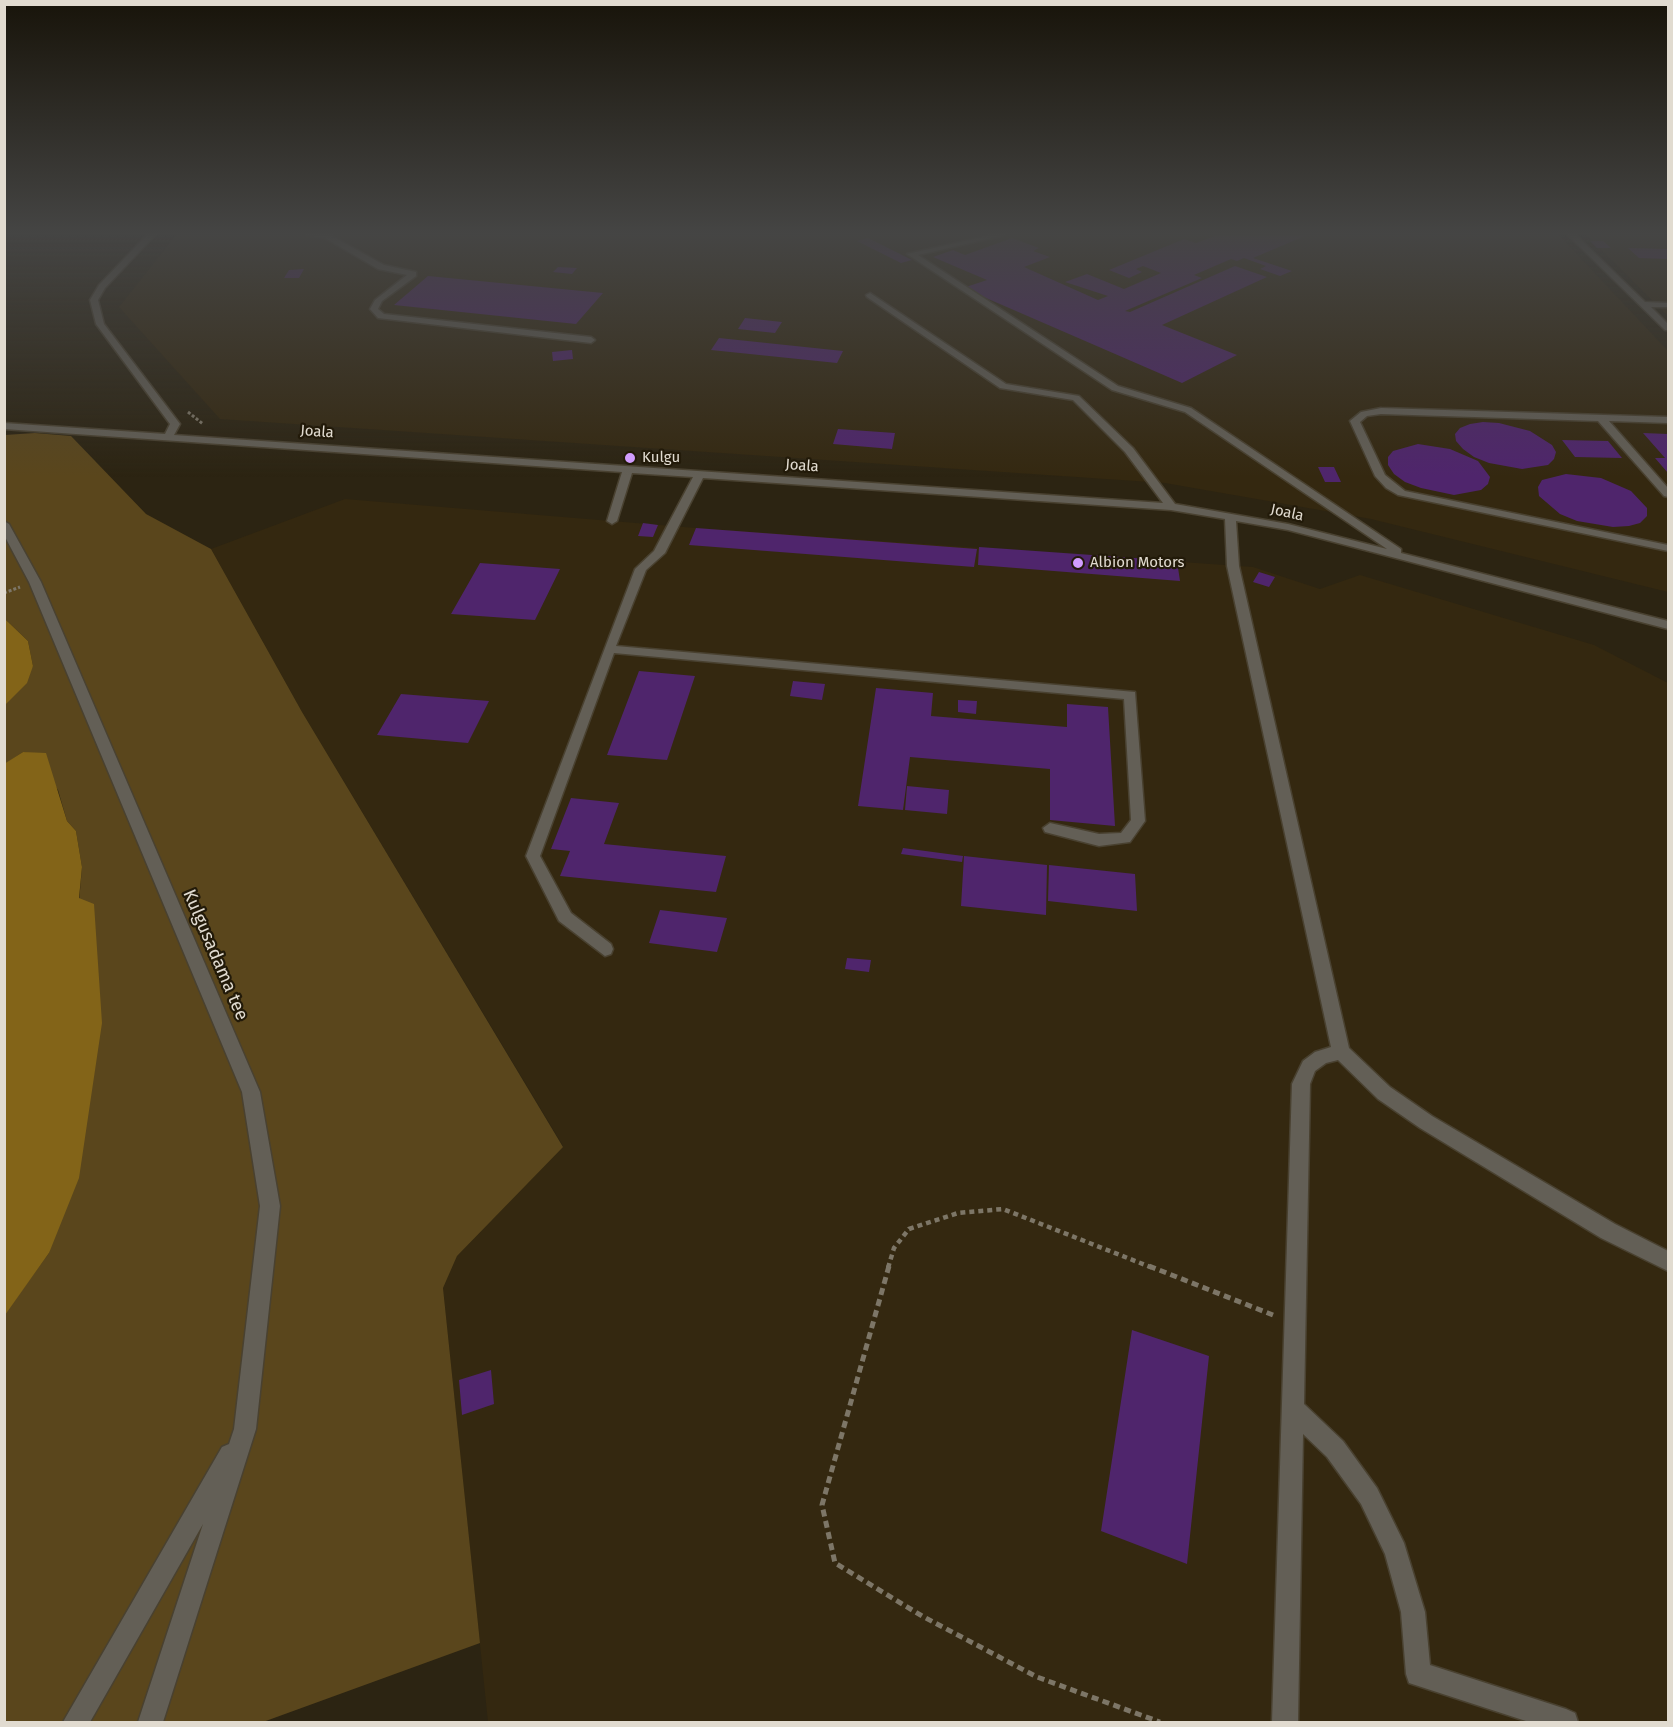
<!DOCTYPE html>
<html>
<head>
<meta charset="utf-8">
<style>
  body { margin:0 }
  #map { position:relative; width:1673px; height:1727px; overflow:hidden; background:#2c2412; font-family:"Fira Sans",sans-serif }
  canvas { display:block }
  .frame { position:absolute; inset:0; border:6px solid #e1dbd0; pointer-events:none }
</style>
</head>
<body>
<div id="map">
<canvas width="1673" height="1727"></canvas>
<div class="frame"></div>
</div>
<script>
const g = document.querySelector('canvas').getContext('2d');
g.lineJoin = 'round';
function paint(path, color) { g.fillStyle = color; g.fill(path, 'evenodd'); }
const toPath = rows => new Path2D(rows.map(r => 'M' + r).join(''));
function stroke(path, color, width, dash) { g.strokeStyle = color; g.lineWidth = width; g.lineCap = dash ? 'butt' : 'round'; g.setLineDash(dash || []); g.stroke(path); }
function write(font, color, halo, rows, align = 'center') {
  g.font = font + ' "Fira Sans",sans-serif'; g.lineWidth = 4.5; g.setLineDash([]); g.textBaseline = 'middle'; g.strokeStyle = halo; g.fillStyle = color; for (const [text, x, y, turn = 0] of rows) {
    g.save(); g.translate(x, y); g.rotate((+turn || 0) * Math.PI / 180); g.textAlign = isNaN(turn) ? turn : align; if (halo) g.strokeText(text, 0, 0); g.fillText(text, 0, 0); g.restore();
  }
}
paint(toPath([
  [176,235,1559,235,1668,351,1668,592,1371,519,1165,483,220,419,119,307],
  [1586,235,1668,235,1668,316],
  [345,499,696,528,1253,567,1320,589,1360,575,1594,645,1668,683,1668,1722,488,1722,443,1288,457,1256,563,1146,302,712,211,549]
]), '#342810');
paint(toPath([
  [35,433,71,436,146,514,211,549,302,712,563,1147,457,1256,443,1288,480,1643,263,1722,5,1722,4,1315,49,1253,82,867,76,831,67,821,58,790,33,754,23,752,5,764,5,705,33,666,28,641,5,619,5,435]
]), '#5a461c');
paint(toPath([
  [5,619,28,641,33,666,27,683,5,705],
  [23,752,46,753,67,821,76,831,82,867,79,898,94,904,102,1023,79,1178,49,1253,5,1315,4,764]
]), '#836418');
paint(toPath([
  [1217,235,1307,235,1253,258,1292,271,1280,276,1260,269,1266,266,1244,258,1237,261,1231,259,1194,275,1202,278,1125,311,1130,312,1235,266,1267,277,1162,325,1237,355,1182,383,963,288,987,280,933,257,953,250,965,255,1012,238,1039,248,1033,251,1050,257,1024,267,1098,300,1108,296,1065,282,1087,274,1124,289,1161,273,1143,266,1136,269,1142,272,1129,278,1109,270,1184,239,1196,243],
  [868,238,912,260,901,263,857,241],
  [1590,241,1603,241,1611,248,1597,248],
  [1628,248,1668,249,1668,259,1639,258],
  [558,267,577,268,572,274,553,272],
  [304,269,299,278,284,278,289,270],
  [428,276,603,293,576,324,394,305],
  [745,318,782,322,775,333,738,329],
  [719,338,843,351,837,363,711,350],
  [572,350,573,359,553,361,552,352],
  [1483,422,1499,423,1530,431,1552,445,1556,452,1554,459,1548,465,1522,469,1489,463,1474,457,1463,449,1456,441,1455,434,1460,428,1470,424],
  [838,429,895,433,892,449,833,444],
  [1643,433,1668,434,1668,473,1655,458,1665,458],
  [1562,440,1608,441,1622,458,1575,457],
  [1418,444,1450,449,1478,461,1490,477,1488,484,1481,490,1454,495,1421,488,1405,482,1394,474,1388,465,1388,457,1393,451],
  [1318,467,1334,467,1341,482,1325,482],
  [1566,474,1601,478,1631,491,1647,508,1647,516,1640,523,1629,526,1613,527,1577,521,1560,514,1539,496,1538,487,1542,480],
  [643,523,658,525,653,537,638,536],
  [696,528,977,549,974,567,689,545],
  [979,547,1177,561,1180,581,978,565],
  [480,563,560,569,535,620,451,614],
  [1259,572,1275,577,1269,587,1253,582],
  [639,671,695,676,667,760,607,755],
  [793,681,825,684,822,700,790,696],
  [876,688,933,693,931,716,1067,727,1067,704,1108,707,1115,826,1050,820,1050,769,910,757,903,810,858,806],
  [401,694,489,701,468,743,377,735],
  [958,700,977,701,976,714,958,712],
  [907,786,949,790,947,814,905,810],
  [571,798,619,803,604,844,726,856,716,892,560,876,570,851,551,849],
  [903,848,963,856,962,862,901,854],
  [964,856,1047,865,1046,915,961,906],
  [1049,865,1135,874,1137,911,1048,901],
  [660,910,727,918,717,952,649,943],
  [847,958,871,960,869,972,845,969],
  [1132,1330,1209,1356,1187,1564,1101,1531],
  [491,1370,494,1404,462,1415,459,1380]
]), '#4f256c');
const minor = toPath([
  [147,235,155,235,105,288,98,300,104,324,180,424,174,435,1163,503,1125,452,1073,400,1000,388,867,297,866,295,870,293,1006,384,1079,396,1133,448,1175,504,1288,524,1387,549,1185,412,1112,390,907,254,991,235,1005,235,918,255,1118,386,1191,408,1401,549,1401,553,1668,621,1668,629,1288,530,1236,521,1239,566,1349,1048,1390,1087,1432,1116,1615,1224,1668,1251,1668,1271,1601,1238,1420,1128,1378,1099,1338,1060,1326,1063,1315,1071,1310,1084,1304,1404,1343,1441,1377,1488,1404,1543,1425,1612,1430,1665,1566,1709,1575,1713,1578,1722,1529,1722,1409,1683,1406,1674,1401,1612,1385,1554,1361,1504,1327,1457,1303,1434,1298,1722,1272,1722,1292,1084,1303,1061,1315,1052,1331,1047,1227,566,1225,519,1171,510,703,478,665,553,646,570,616,646,1135,692,1145,821,1130,842,1099,846,1045,832,1043,828,1050,823,1099,834,1121,833,1131,820,1124,699,614,653,540,856,571,913,611,944,613,949,611,954,605,956,559,921,526,856,635,569,654,551,693,477,632,473,617,521,612,524,607,521,622,472,4,429,4,423,165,434,170,424,96,324,90,300,99,285,147,235],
  [306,235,330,235,384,265,416,272,416,276,382,301,378,309,384,314,591,337,595,340,591,343,378,318,370,309,375,300,407,275,378,269,325,238,306,235],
  [1568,235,1576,235,1645,302,1668,303,1668,307,1651,307,1668,324,1668,330,1665,330,1568,235],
  [1381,408,1668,417,1668,423,1609,421,1668,488,1668,497,1664,496,1598,421,1381,414,1367,416,1360,422,1385,475,1405,491,1668,545,1668,551,1398,495,1386,488,1375,476,1350,421,1361,412,1381,408],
  [4,521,9,524,41,582,260,1092,280,1206,256,1429,163,1722,138,1722,203,1524,90,1722,63,1722,222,1447,229,1444,234,1429,260,1206,242,1092,29,582,4,535,4,521]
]);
stroke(minor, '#494130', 3);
stroke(toPath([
  [188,412,203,424],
  [4,593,20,587]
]), '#7d7667', 3, [3, 2]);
stroke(toPath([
  [888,1268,894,1248,909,1229,958,1213,1003,1209,1153,1268]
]), '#7d7667', 4.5, [5, 4]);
stroke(toPath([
  [889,1266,822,1505,835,1563,922,1616,1037,1677,1160,1722],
  [1149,1266,1273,1315]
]), '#7d7667', 5, [7, 4.5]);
paint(minor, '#635f56');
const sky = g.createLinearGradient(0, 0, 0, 477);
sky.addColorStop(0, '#18140a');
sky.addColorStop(0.49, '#454544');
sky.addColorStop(1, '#45454400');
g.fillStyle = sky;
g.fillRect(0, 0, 1673, 477);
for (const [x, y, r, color] of [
  [630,458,6,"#d19dfe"],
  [1078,563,6,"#d19dfe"]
]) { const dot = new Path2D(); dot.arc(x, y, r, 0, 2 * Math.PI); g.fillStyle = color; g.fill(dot); stroke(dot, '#221a09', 2); }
write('15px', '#e1dbd0', '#221a09', [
  ["Joala",317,432,4],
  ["Joala",802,466,4],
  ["Joala",1287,513,12]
]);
write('15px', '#e1dbd0', '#221a09', [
  ["Kulgu",642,458],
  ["Albion Motors",1090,563]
], 'left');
write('18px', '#e1dbd0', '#221a09', [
  ["Kulgusadama tee",215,955,67]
]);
</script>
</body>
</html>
